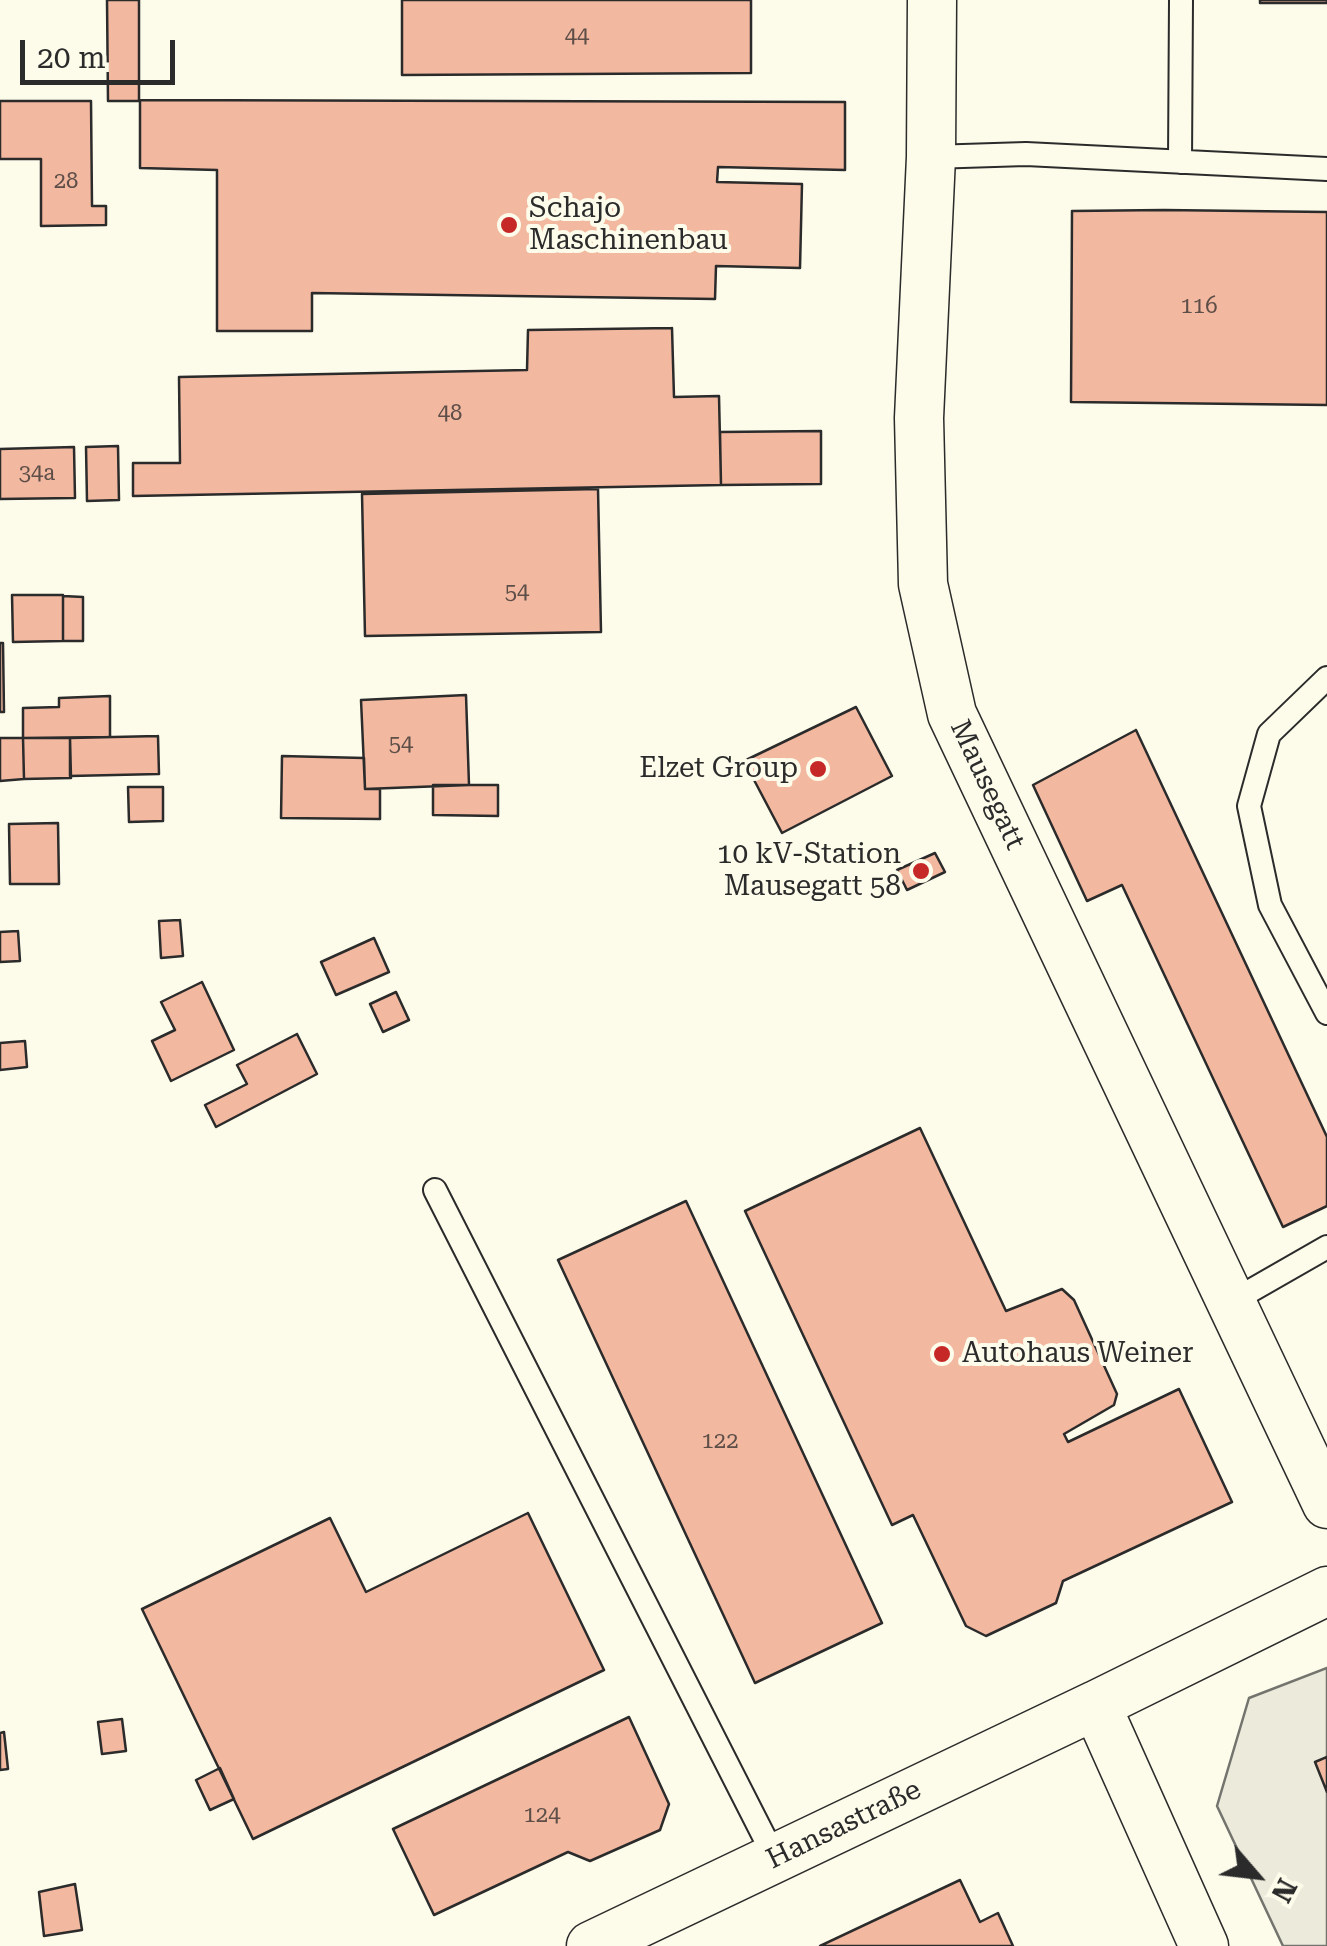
<!DOCTYPE html>
<html>
<head>
<meta charset="utf-8">
<style>
  body { margin:0 }
  #map { position:relative; width:1327px; height:1946px; overflow:hidden; background:#fdfbea; font-family:"Roboto Serif",serif }
  canvas { display:block }
  .north { position:absolute; left:1207px; top:1826px; width:100px; height:100px; -webkit-text-stroke:8px #fdfbea; paint-order:stroke; rotate:118deg; font-size:28px; font-weight:700; line-height:40px; text-align:center; color:#2b2b2b }
  .north::after { content:''; display:block; margin:auto; width:35px; height:45px; background:#2b2b2b; clip-path:polygon(50% 0,100% 100%,50% 72%,0 100%) }
  .scale { position:absolute; left:20px; top:40px; width:155px; height:45px; box-sizing:border-box; border:5px solid #2b2b2b; border-top:0; padding-left:12px; font-size:30px; line-height:35px; white-space:nowrap; color:#2b2b2b; -webkit-text-stroke:8px #fdfbea; paint-order:stroke }
</style>
</head>
<body>
<div id="map">
<canvas width="1327" height="1946"></canvas>
<div class="north">N</div>
<div class="scale">20 m</div>
</div>
<script>
const g = document.querySelector('canvas').getContext('2d');
g.lineJoin = 'round';
function paint(path, color) { g.fillStyle = color; g.fill(path, 'evenodd'); }
const toPath = rows => new Path2D(rows.map(r => 'M' + r).join(''));
function stroke(path, color, width, dash) { g.strokeStyle = color; g.lineWidth = width; g.lineCap = dash ? 'butt' : 'round'; g.setLineDash(dash || []); g.stroke(path); }
function write(font, color, halo, rows, align = 'center') {
  g.font = font + ' "Roboto Serif",serif'; g.lineWidth = 8; g.setLineDash([]); g.textBaseline = 'middle'; g.strokeStyle = halo; g.fillStyle = color; for (const [text, x, y, turn = 0] of rows) {
    g.save(); g.translate(x, y); g.rotate((+turn || 0) * Math.PI / 180); g.textAlign = isNaN(turn) ? turn : align; if (halo) g.strokeText(text, 0, 0); g.fillText(text, 0, 0); g.restore();
  }
}
const parking = toPath([
  [1327,1668,1327,1946,1283,1946,1217,1806,1249,1698,1327,1668]
]);
paint(parking, '#eceadb');
stroke(parking, '#74746e', 2.5);
const building = toPath([
  [107,0,139,0,139,101,108,101,107,0],
  [402,0,751,0,751,73,402,75,402,0],
  [1260,0,1327,0,1327,3,1260,3,1260,0],
  [140,100,845,102,845,170,718,167,717,182,802,184,800,268,716,266,715,299,312,293,312,331,217,331,217,170,140,168,140,100],
  [0,101,91,101,92,206,106,206,106,225,41,226,41,159,0,159,0,101],
  [1164,210,1327,212,1327,405,1071,402,1072,211,1164,210],
  [672,328,674,397,719,396,721,485,133,496,133,463,180,463,179,377,527,370,528,330,672,328],
  [821,431,821,484,721,485,720,432,821,431],
  [118,446,119,500,87,501,86,447,118,446],
  [74,447,75,498,0,499,0,449,74,447],
  [598,489,601,632,365,636,362,494,598,489],
  [12,595,63,595,63,641,13,642,12,595],
  [63,596,83,597,83,641,63,641,63,596],
  [0,643,3,643,4,712,0,712,0,643],
  [466,695,469,785,365,789,361,700,466,695],
  [110,696,110,737,23,738,23,708,59,707,59,698,110,696],
  [856,707,892,776,782,833,744,761,856,707],
  [1136,730,1327,1137,1327,1206,1283,1227,1122,885,1087,901,1033,785,1136,730],
  [158,736,159,774,70,776,70,738,158,736],
  [0,738,23,738,24,779,0,781,0,738],
  [23,738,70,738,71,778,24,779,23,738],
  [282,756,364,758,365,789,380,789,380,819,281,818,282,756],
  [433,785,498,785,498,816,433,815,433,785],
  [128,787,163,787,163,821,129,822,128,787],
  [58,823,59,884,10,884,9,824,58,823],
  [935,853,945,872,907,890,897,870,935,853],
  [180,920,183,956,161,958,159,921,180,920],
  [18,931,20,961,0,962,0,932,18,931],
  [374,938,389,972,336,995,321,962,374,938],
  [202,982,234,1050,171,1081,152,1041,175,1030,161,1002,202,982],
  [396,992,409,1020,383,1032,370,1004,396,992],
  [297,1034,317,1074,216,1127,205,1105,247,1084,237,1065,297,1034],
  [25,1041,27,1067,0,1070,0,1043,25,1041],
  [920,1128,1006,1311,1062,1289,1074,1300,1117,1394,1114,1405,1064,1434,1068,1442,1179,1389,1232,1502,1063,1581,1056,1603,986,1636,966,1626,913,1515,892,1525,745,1211,920,1128],
  [686,1201,882,1623,755,1683,558,1260,686,1201],
  [528,1513,604,1670,253,1839,142,1609,330,1518,366,1592,528,1513],
  [629,1717,669,1804,660,1830,590,1861,568,1852,434,1915,393,1829,629,1717],
  [122,1719,126,1751,102,1754,98,1722,122,1719],
  [4,1732,8,1769,0,1770,0,1733,4,1732],
  [1327,1757,1327,1792,1315,1762,1327,1757],
  [220,1768,234,1799,210,1810,196,1780,220,1768],
  [960,1880,980,1922,998,1913,1013,1946,820,1946,960,1880],
  [75,1884,82,1930,44,1936,39,1892,75,1884]
]);
paint(building, '#f2b8a0');
stroke(building, '#2b2b2b', 2.5);
const lane = toPath([
  [931,157,1026,154,1327,169],
  [1180,162,1181,0],
  [1327,678,1269,734,1249,806,1270,905,1327,1013],
  [435,1190,775,1858],
  [1231,1302,1327,1247]
]);
const street = toPath([
  [932,0,931,157,919,418,923,584,952,714,1327,1504],
  [591,1946,1096,1705],
  [1204,1946,1096,1705,1327,1591]
]);
stroke(lane, '#2b2b2b', 26);
stroke(street, '#2b2b2b', 51);
stroke(lane, '#fdfbea', 22);
stroke(street, '#fdfbea', 48);
for (const [x, y, r, color] of [
  [509,225,10,"#c62828"],
  [818,769,10,"#c62828"],
  [921,871,10,"#c62828"],
  [942,1354,10,"#c62828"]
]) { const dot = new Path2D(); dot.arc(x, y, r, 0, 2 * Math.PI); g.fillStyle = color; g.fill(dot); stroke(dot, '#fdfbea', 4); }
write('22px', '#5d4e48', null, [
  ["44",577,37],
  ["28",66,182],
  ["116",1199,307],
  ["48",450,414],
  ["34a",37,474],
  ["54",517,593],
  ["54",401,745],
  ["122",720,1442],
  ["124",542,1816]
]);
write('28px', '#2b2b2b', '#fdfbea', [
  ["Schajo",529,209],
  ["Maschinenbau",529,241],
  ["Elzet Group",798,769,"right"],
  ["10 kV-Station",901,855,"right"],
  ["Mausegatt 58",901,887,"right"],
  ["Autohaus Weiner",962,1354]
], 'left');
write('28px', '#2b2b2b', '#fdfbea', [
  ["Mausegatt",987,785,65],
  ["Hansastraße",844,1825,-26]
]);
</script>
</body>
</html>
